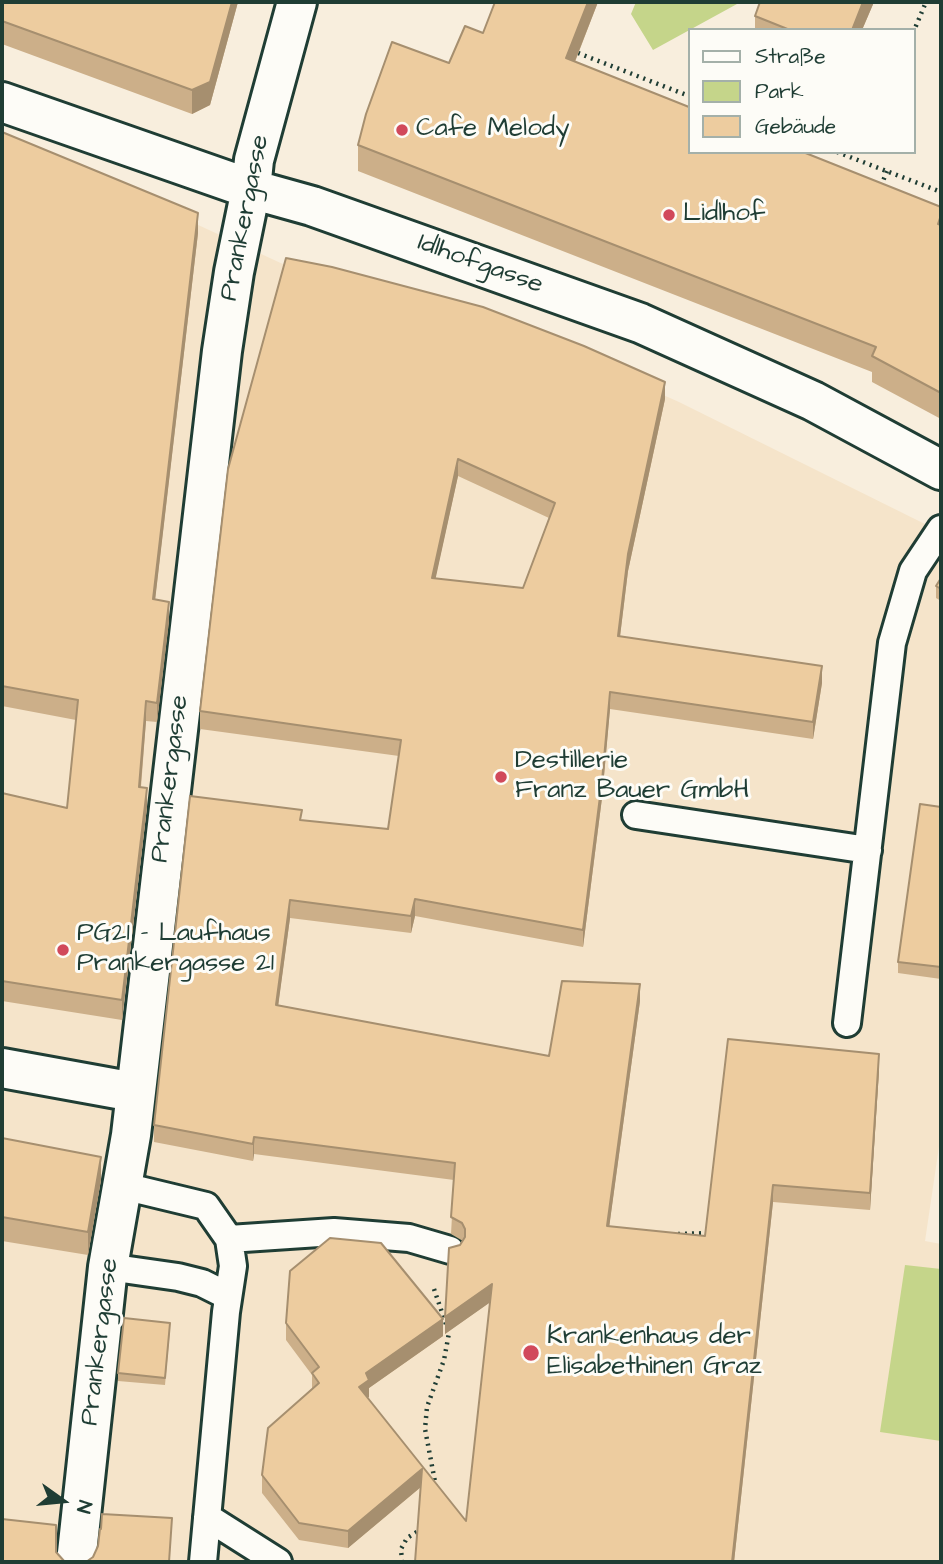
<!DOCTYPE html>
<html>
<head>
<meta charset="utf-8">
<style>
  body { margin:0 }
  #map { position:relative; width:943px; height:1564px; overflow:hidden; background:#f8eedd; font-family:"Architects Daughter",sans-serif }
  canvas { display:block }
  .frame { position:absolute; inset:0; border:4px solid #1f3d34; pointer-events:none }
  .legend { position:absolute; left:688px; top:28px; width:228px; height:126px; box-sizing:border-box; background:#fdfcf7; border:2px solid #a4b0a9; margin:0; padding:9px 12px; list-style:none; font-size:21px; color:#1f3d34 }
  .legend li { display:flex; align-items:center; gap:14px; height:35px }
  .legend b { width:35px; border:2px solid #a4b0a9 }
  .north { position:absolute; left:28px; top:1466px; width:70px; height:70px; -webkit-text-stroke:5px #fdfcf7; paint-order:stroke; rotate:105deg; font-size:19px; font-weight:700; line-height:28px; text-align:center; color:#1f3d34 }
  .north::after { content:''; display:block; margin:auto; width:24px; height:32px; background:#1f3d34; clip-path:polygon(50% 0,100% 100%,50% 72%,0 100%) }
</style>
</head>
<body>
<div id="map">
<canvas width="943" height="1564"></canvas>
<div class="frame"></div>
<ul class="legend">
<li><b style="height:9px;background:#fdfcf7"></b>Straße</li>
<li><b style="height:19px;background:#c5d58a"></b>Park</li>
<li><b style="height:19px;background:#edcc9f"></b>Gebäude</li>
</ul>
<div class="north">N</div>
</div>
<script>
const g = document.querySelector('canvas').getContext('2d');
g.lineJoin = 'round';
function paint(path, color) { g.fillStyle = color; g.fill(path, 'evenodd'); }
const toPath = rows => new Path2D(rows.map(r => 'M' + r).join(''));
function stroke(path, color, width, dash) { g.strokeStyle = color; g.lineWidth = width; g.lineCap = dash ? 'butt' : 'round'; g.setLineDash(dash || []); g.stroke(path); }
function write(font, color, halo, rows, align = 'center') {
  g.font = font + ' "Architects Daughter",sans-serif'; g.lineWidth = 6; g.setLineDash([]); g.textBaseline = 'middle'; g.strokeStyle = halo; g.fillStyle = color; for (const [text, x, y, turn = 0] of rows) {
    g.save(); g.translate(x, y); g.rotate((+turn || 0) * Math.PI / 180); g.textAlign = isNaN(turn) ? turn : align; if (halo) g.strokeText(text, 0, 0); g.fillText(text, 0, 0); g.restore();
  }
}
paint(toPath([
  [2,144,196,224,285,265,503,324,679,402,941,532,941,1133,925,1241,941,1244,941,1562,2,1562]
]), '#f5e4ca');
paint(toPath([
  [636,2,736,2,737,4,653,50,631,14],
  [905,1265,941,1269,941,1441,880,1432]
]), '#c5d58a');
const service = toPath([
  [636,815,868,850],
  [847,1023,892,643,913,571,941,529],
  [123,1186,206,1206,229,1239,233,1266,226,1312,203,1562],
  [229,1239,334,1232,409,1238,450,1250],
  [108,1267,178,1277,202,1283,228,1296],
  [207,1517,278,1562]
]);
const minor = toPath([
  [2,102,251,189,312,206,640,323,813,401,941,470],
  [2,1068,134,1092],
  [76,1562,108,1267,131,1135,222,351,234,272,251,189,254,160,297,2]
]);
stroke(service, '#1f3d34', 32);
stroke(minor, '#1f3d34', 44);
stroke(toPath([
  [913,33,926,2],
  [578,53,689,96],
  [837,152,941,192],
  [881,186,887,171],
  [678,1234,712,1233],
  [434,1289,449,1333,444,1360,427,1407,425,1429,436,1487],
  [402,1562,401,1549,407,1538,420,1530]
]), '#1f3d34', 4.5, [2, 5]);
stroke(service, '#fdfcf7', 26);
stroke(minor, '#fdfcf7', 38);
paint(toPath([
  [2,2,238,2,210,105,192,114,2,44],
  [495,2,598,2,575,62,941,207,941,419,872,382,872,372,358,171,358,145,483,33],
  [874,2,862,30,755,30,755,16],
  [2,132,198,233,155,599,169,621,157,722,146,721,141,787,147,807,122,1020,2,1001,2,793,67,808,76,720,2,706],
  [665,399,628,571,620,636,822,683,813,739,610,709,602,798,583,947,415,916,411,933,290,918,278,1005,549,1056,640,1001,609,1227,705,1236,879,1071,870,1210,773,1202,734,1562,415,1562,421,1487,348,1548,299,1540,262,1493,262,1475,312,1389,312,1375,286,1340,286,1323,443,1336,369,1388,368,1398,466,1521,490,1302,445,1334,460,1245,463,1241,451,1234,454,1180,254,1154,253,1161,154,1142,154,1125,302,820,388,829,399,756,200,729,200,711,228,469],
  [458,476,549,518,523,588,435,579],
  [941,578,941,601,936,598,936,586],
  [941,807,941,979,898,973,898,962],
  [2,1138,101,1180,88,1255,2,1241],
  [170,1330,165,1385,118,1381,118,1373]
]), '#ccaf89');
paint(toPath([
  [232,2,238,2,210,105,192,114,192,90],
  [588,2,598,2,566,84,566,58],
  [863,2,874,2,862,30,852,30],
  [198,213,198,233,153,618,153,599],
  [665,382,665,399,628,571,618,653,618,636,628,554],
  [458,459,458,476,432,595,432,578],
  [169,602,169,621,157,722,157,703],
  [822,666,822,683,813,739,813,722],
  [610,692,610,709,602,798,583,947,583,930],
  [146,701,146,721,139,806,139,787],
  [147,788,147,807,122,1020,122,1000],
  [415,899,415,916,411,933,411,916],
  [290,900,290,918,276,1022,276,1005],
  [640,984,640,1001,607,1243,607,1226],
  [879,1054,879,1071,870,1210,870,1193],
  [254,1137,254,1154,253,1161,253,1144],
  [101,1157,101,1180,88,1255,88,1232],
  [773,1185,773,1202,734,1562,732,1562],
  [492,1284,492,1301,445,1334,445,1317],
  [443,1319,443,1336,369,1388,369,1397,359,1404,359,1387,366,1373],
  [422,1469,422,1486,348,1548,348,1531]
]), '#a68f6f');
const building = toPath([
  [2,2,232,2,210,82,192,90,2,21,2,2],
  [495,2,588,2,566,58,689,107,689,152,803,152,941,207,941,215,938,224,941,225,941,393,872,356,876,347,358,145,366,114,392,42,449,63,465,26,483,33,495,2],
  [760,2,863,2,852,30,790,30,755,16,760,2],
  [2,132,198,213,153,599,169,602,157,703,146,701,139,787,147,788,122,1000,2,981,2,793,67,808,78,700,2,686,2,132],
  [286,258,332,267,483,307,584,346,665,382,628,554,618,636,822,666,813,722,610,692,602,781,583,930,415,899,411,916,290,900,276,1005,549,1056,562,981,640,984,607,1226,705,1236,728,1039,879,1054,870,1193,773,1185,732,1562,415,1562,422,1469,348,1531,299,1523,262,1475,268,1428,319,1383,312,1373,319,1367,286,1323,290,1271,330,1238,381,1243,443,1319,366,1373,369,1380,359,1387,466,1521,492,1284,445,1317,449,1248,460,1245,465,1237,465,1229,462,1223,451,1217,455,1163,254,1137,253,1144,154,1125,190,796,302,810,300,820,388,829,401,740,200,711,228,469,286,258],
  [458,459,555,503,523,588,432,578,458,459],
  [941,578,941,589,936,586,941,578],
  [920,804,941,807,941,967,898,962,920,804],
  [2,1138,101,1157,88,1232,2,1217,2,1138],
  [124,1318,170,1323,165,1378,118,1373,124,1318],
  [102,1514,172,1518,169,1562,86,1562,93,1557,98,1546,100,1529,101,1529,102,1514],
  [2,1519,56,1525,56,1552,65,1562,2,1562,2,1519]
]);
paint(building, '#edcc9f');
stroke(building, '#a68f6f', 2);
for (const [x, y, r, color] of [
  [402,130,7,"#d1495b"],
  [669,215,7,"#d1495b"],
  [501,777,7,"#d1495b"],
  [63,950,7,"#d1495b"],
  [531,1353,9,"#d1495b"]
]) { const dot = new Path2D(); dot.arc(x, y, r, 0, 2 * Math.PI); g.fillStyle = color; g.fill(dot); stroke(dot, '#fdfcf7', 2.5); }
write('26px', '#1f3d34', '#fdfcf7', [
  ["Cafe Melody",416,130],
  ["Lidlhof",683,215],
  ["Destillerie",515,762],
  ["Franz Bauer GmbH",515,792],
  ["PG21 - Laufhaus",77,935],
  ["Prankergasse 21",77,965],
  ["Krankenhaus der",547,1338],
  ["Elisabethinen Graz",547,1368]
], 'left');
write('26px', '#1f3d34', '#fdfcf7', [
  ["Prankergasse",246,218,-79],
  ["Idlhofgasse",480,265,20],
  ["Prankergasse",171,779,-83],
  ["Prankergasse",101,1342,-83]
]);
</script>
</body>
</html>
